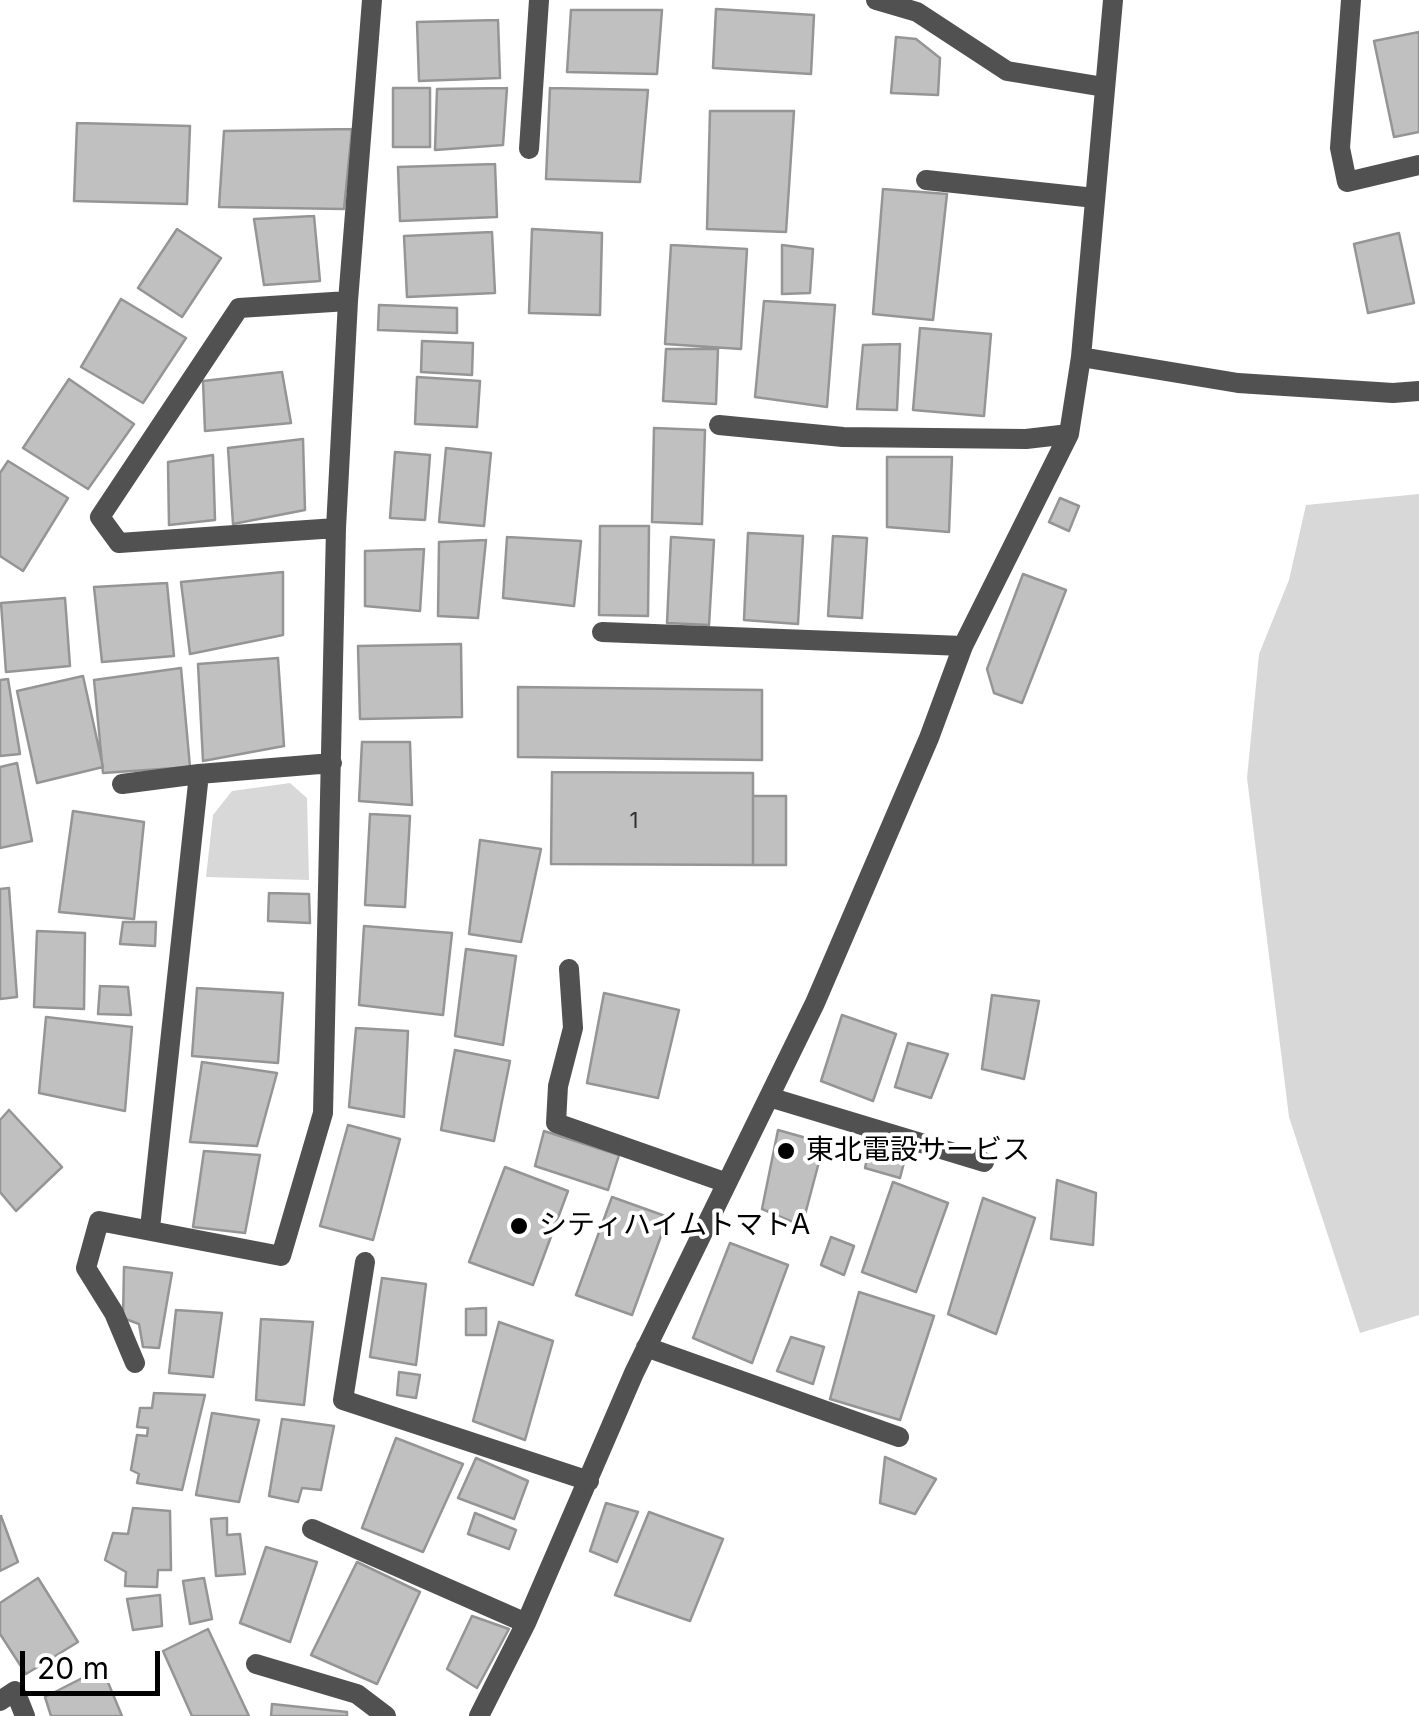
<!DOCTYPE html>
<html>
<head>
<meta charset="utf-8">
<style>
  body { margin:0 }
  #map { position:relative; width:1419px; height:1716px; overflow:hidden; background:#fff; font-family:Inter,sans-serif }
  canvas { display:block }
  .scale { position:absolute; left:20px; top:1651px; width:140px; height:45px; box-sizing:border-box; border:5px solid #000; border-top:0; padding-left:12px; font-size:30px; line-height:35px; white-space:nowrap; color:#000; -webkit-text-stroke:8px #fff; paint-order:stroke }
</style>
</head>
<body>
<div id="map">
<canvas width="1419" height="1716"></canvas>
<div class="scale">20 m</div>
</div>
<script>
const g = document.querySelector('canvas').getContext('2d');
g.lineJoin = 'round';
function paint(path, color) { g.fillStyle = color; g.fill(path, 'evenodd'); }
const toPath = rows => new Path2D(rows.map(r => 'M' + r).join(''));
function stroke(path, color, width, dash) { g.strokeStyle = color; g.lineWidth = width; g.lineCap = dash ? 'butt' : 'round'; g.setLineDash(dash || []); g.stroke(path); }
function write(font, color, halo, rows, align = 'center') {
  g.font = font + ' Inter,"Noto Sans JP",sans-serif'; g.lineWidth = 8; g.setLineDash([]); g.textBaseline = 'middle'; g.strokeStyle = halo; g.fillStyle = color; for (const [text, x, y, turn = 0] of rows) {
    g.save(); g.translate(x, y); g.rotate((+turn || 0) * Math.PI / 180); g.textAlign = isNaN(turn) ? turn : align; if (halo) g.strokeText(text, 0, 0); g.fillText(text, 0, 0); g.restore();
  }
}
paint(toPath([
  [1419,494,1419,1315,1360,1333,1289,1117,1247,778,1259,654,1289,580,1306,505],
  [290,783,307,798,309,880,206,877,213,815,232,791]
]), '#d8d8d8');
const building = toPath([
  [716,9,814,15,811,74,713,68,716,9],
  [571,10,662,10,657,74,567,72,571,10],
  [498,20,500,78,419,81,417,22,498,20],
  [1419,32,1419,132,1394,137,1374,41,1419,32],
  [896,37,916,39,940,58,938,95,891,93,896,37],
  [393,88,430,88,430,147,393,147,393,88],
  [507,88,503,145,435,150,437,89,507,88],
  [550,88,648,90,640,182,546,179,550,88],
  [710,111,794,111,786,232,707,229,710,111],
  [77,123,190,126,187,204,74,201,77,123],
  [352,129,344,209,219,207,224,131,352,129],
  [495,164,497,217,400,221,398,167,495,164],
  [883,189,947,194,933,320,873,314,883,189],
  [314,216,320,281,264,285,254,219,314,216],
  [177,229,221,258,182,317,138,288,177,229],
  [532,229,602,233,600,315,529,313,532,229],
  [492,232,495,293,407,297,404,236,492,232],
  [1399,233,1414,303,1368,313,1354,244,1399,233],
  [671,245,747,249,741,349,665,344,671,245],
  [782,245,813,249,810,293,782,294,782,245],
  [121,299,186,338,143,403,81,367,121,299],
  [764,301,835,305,827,407,755,397,764,301],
  [379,305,457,308,457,333,378,330,379,305],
  [920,328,991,334,984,416,913,410,920,328],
  [422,341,473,343,472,375,421,372,422,341],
  [900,344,897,410,857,409,863,345,900,344],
  [666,349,718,349,716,404,663,401,666,349],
  [282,372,291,423,205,431,203,381,282,372],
  [417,377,480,381,477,427,415,424,417,377],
  [69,379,134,424,88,489,23,448,69,379],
  [654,428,705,430,702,524,652,522,654,428],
  [303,439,305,510,233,524,228,448,303,439],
  [446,448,491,453,484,526,439,522,446,448],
  [395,452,430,455,425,520,390,518,395,452],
  [213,455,215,520,169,525,168,462,213,455],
  [887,457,952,457,949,532,887,527,887,457],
  [8,461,68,498,23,571,0,556,0,473,8,461],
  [1060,498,1079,506,1069,531,1049,522,1060,498],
  [600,526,649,526,648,616,599,615,600,526],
  [748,533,803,536,798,624,744,620,748,533],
  [833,536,867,538,862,618,828,616,833,536],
  [507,537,581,541,574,606,503,598,507,537],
  [671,537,714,540,709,625,667,623,671,537],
  [486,540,478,618,438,616,439,542,486,540],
  [424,549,420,611,365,606,365,551,424,549],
  [283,572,283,635,190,654,181,582,283,572],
  [1023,574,1066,590,1022,703,994,693,987,669,1023,574],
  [167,583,174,656,102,662,94,587,167,583],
  [65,598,70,666,6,672,1,603,65,598],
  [461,644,462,717,360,719,358,646,461,644],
  [278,658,284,746,203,761,198,664,278,658],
  [181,668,190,767,103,773,94,680,181,668],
  [83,676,103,767,37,783,17,691,83,676],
  [8,679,20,754,0,756,0,680,8,679],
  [518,687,762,690,762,760,518,757,518,687],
  [362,742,410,742,412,805,359,801,362,742],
  [17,763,32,841,0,848,0,767,17,763],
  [552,772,753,773,753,865,551,864,552,772],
  [753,796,786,796,786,865,753,865,753,796],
  [73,811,144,822,134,919,59,912,73,811],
  [370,814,410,816,405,907,365,905,370,814],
  [480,840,541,849,521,942,469,934,480,840],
  [9,888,17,997,0,999,0,889,9,888],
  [269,893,309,894,310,923,268,921,269,893],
  [123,922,156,922,155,946,120,944,123,922],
  [364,926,452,933,443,1015,359,1005,364,926],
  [37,931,85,933,84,1009,34,1007,37,931],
  [466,949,516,956,503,1045,455,1036,466,949],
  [100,986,128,987,131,1015,98,1014,100,986],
  [197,988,283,993,278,1063,192,1056,197,988],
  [604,993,679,1010,658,1098,587,1083,604,993],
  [992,995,1039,1001,1024,1079,982,1069,992,995],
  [842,1015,896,1034,873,1101,821,1081,842,1015],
  [46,1017,132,1027,125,1111,39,1093,46,1017],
  [356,1028,408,1031,404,1117,349,1107,356,1028],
  [908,1043,948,1054,931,1098,895,1087,908,1043],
  [455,1050,510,1061,494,1141,441,1130,455,1050],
  [202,1062,277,1073,257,1146,190,1142,202,1062],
  [9,1110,62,1167,16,1211,0,1192,0,1120,9,1110],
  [348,1125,400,1139,373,1240,320,1226,348,1125],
  [778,1130,824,1143,802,1226,762,1209,778,1130],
  [544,1131,619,1155,608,1190,535,1166,544,1131],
  [872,1136,908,1147,900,1178,865,1168,872,1136],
  [204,1151,260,1155,245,1233,193,1227,204,1151],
  [505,1167,568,1191,533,1285,469,1262,505,1167],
  [1057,1180,1096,1193,1093,1245,1051,1239,1057,1180],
  [893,1182,948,1203,916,1292,862,1272,893,1182],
  [612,1197,668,1217,632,1315,576,1295,612,1197],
  [983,1198,1035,1218,996,1334,948,1314,983,1198],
  [831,1237,854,1246,844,1275,821,1265,831,1237],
  [730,1243,788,1265,752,1363,693,1338,730,1243],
  [124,1267,172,1273,159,1348,143,1347,139,1324,123,1318,124,1267],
  [382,1278,426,1284,416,1365,370,1357,382,1278],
  [859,1292,934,1316,900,1420,830,1399,859,1292],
  [486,1308,486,1335,466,1335,466,1309,486,1308],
  [176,1310,222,1313,213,1377,169,1373,176,1310],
  [261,1319,313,1322,304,1405,256,1400,261,1319],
  [499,1322,553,1341,525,1440,473,1421,499,1322],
  [791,1337,824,1347,813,1384,777,1371,791,1337],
  [399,1372,420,1375,416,1398,397,1395,399,1372],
  [154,1393,205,1395,182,1490,137,1483,139,1474,131,1470,137,1435,147,1436,148,1428,137,1427,140,1408,152,1408,154,1393],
  [212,1413,259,1420,239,1502,196,1495,212,1413],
  [282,1419,334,1426,321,1490,302,1488,298,1502,269,1496,282,1419],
  [396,1438,463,1464,423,1552,362,1528,396,1438],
  [885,1457,936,1479,915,1514,880,1503,885,1457],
  [476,1458,528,1481,514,1519,458,1498,476,1458],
  [606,1503,638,1512,617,1562,590,1551,606,1503],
  [133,1508,170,1511,171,1570,158,1570,157,1587,125,1586,126,1572,105,1560,113,1533,128,1534,133,1508],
  [649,1512,723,1539,690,1621,615,1595,649,1512],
  [475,1513,516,1530,509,1549,468,1534,475,1513],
  [1,1516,18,1562,0,1571,0,1517,1,1516],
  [227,1518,227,1535,240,1534,245,1574,216,1576,211,1519,227,1518],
  [266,1547,317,1562,290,1642,240,1623,266,1547],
  [357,1562,420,1592,377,1684,311,1655,357,1562],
  [38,1578,78,1642,26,1674,0,1634,0,1603,38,1578],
  [204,1578,212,1619,190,1624,183,1581,204,1578],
  [160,1595,162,1626,133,1630,127,1599,160,1595],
  [472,1616,509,1629,477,1688,447,1669,472,1616],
  [208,1629,249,1716,192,1716,163,1651,208,1629],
  [102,1668,122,1716,51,1716,45,1697,102,1668],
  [272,1704,347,1712,347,1716,271,1716,272,1704]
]);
paint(building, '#c0c0c0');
stroke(building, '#959595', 2.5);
stroke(toPath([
  [876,0,917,12,1007,71,1104,87],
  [1351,0,1340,148,1347,182,1419,165],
  [529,149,539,0],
  [926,180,1095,198],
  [1081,357,1238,383,1393,393,1419,391],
  [719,425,843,437,1026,439,1069,434],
  [336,528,119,543,100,517,239,308,348,301],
  [602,632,963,646],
  [199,774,332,763],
  [122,784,199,774,150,1228],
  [569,969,573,1028,558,1086,556,1123,727,1183],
  [769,1097,984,1162],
  [365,1262,343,1400,589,1481],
  [646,1347,899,1437],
  [135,1363,114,1313,86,1268,99,1221,281,1256,323,1113,336,528,348,301,372,0],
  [312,1529,526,1623],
  [256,1664,357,1694,386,1716],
  [0,1701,15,1691,25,1716],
  [479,1716,526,1623,634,1373,815,1003,929,738,963,646,1069,434,1081,357,1113,0]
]), '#515151', 20);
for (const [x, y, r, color] of [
  [786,1151,10,"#000"],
  [519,1226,10,"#000"]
]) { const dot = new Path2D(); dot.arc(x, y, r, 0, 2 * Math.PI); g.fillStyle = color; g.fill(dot); stroke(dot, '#fff', 4); }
write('22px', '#303030', null, [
  ["1",634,821]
]);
write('28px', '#000', '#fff', [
  ["東北電設サービス",806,1151],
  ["シティハイムトマトA",539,1226]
], 'left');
</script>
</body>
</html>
